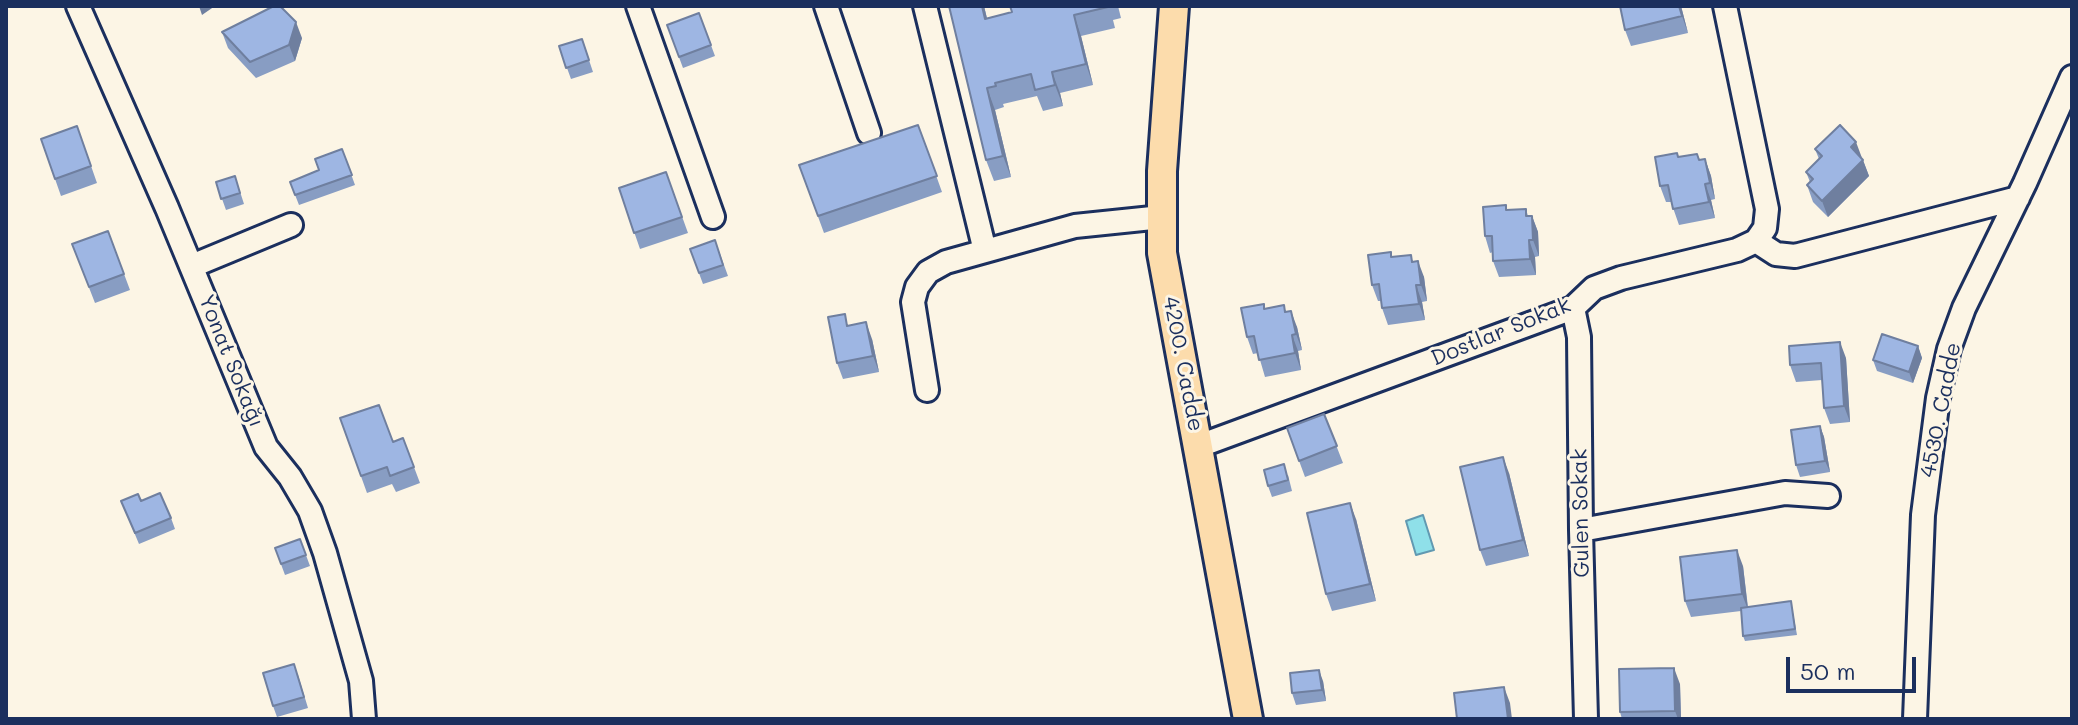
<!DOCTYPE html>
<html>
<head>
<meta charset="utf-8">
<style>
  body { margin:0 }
  #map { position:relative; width:2078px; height:725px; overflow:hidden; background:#fcf5e5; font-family:Mali,sans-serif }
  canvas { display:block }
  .frame { position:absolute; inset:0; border:8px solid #1b2f5e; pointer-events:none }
  .scale { position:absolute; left:1786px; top:657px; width:130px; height:36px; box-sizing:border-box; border:4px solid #1b2f5e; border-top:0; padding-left:10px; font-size:24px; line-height:28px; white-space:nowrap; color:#1b2f5e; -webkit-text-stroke:6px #fcf5e5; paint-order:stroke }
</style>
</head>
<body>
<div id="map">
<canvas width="2078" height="725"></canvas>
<div class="frame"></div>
<div class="scale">50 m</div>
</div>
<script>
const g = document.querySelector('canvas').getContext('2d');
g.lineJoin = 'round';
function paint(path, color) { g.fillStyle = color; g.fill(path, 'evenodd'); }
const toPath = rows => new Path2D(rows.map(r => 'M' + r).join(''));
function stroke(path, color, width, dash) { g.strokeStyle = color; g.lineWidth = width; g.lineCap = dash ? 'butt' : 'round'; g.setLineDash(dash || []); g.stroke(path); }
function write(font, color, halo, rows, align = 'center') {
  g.font = font + ' Mali,sans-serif'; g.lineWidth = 6; g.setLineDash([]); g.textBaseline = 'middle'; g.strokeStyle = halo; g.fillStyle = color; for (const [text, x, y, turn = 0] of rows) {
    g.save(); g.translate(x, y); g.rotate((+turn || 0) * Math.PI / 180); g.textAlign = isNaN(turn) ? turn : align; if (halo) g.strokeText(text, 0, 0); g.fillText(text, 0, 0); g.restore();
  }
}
const water = toPath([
  [1423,515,1434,550,1416,555,1406,521,1423,515]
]);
paint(water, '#8fe0e9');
stroke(water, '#6199b1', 2);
const minor = toPath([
  [78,6,167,208,266,447,290,477,310,511,325,553,361,681,364,719],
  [638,6,713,217],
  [826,6,869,133],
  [925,6,985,251],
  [1756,241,1776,254,1795,256,2018,198],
  [192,266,291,225],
  [1573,308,1579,337,1581,530,1586,719],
  [927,390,913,302,917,287,928,272,946,262,1075,226,1162,217],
  [1199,446,1573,308,1594,288,1621,278,1737,250,1756,241,1765,228,1767,209,1725,6],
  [1581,530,1785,493,1828,496],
  [1915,719,1923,515,1938,398,1949,349,1964,308,2025,183,2072,77]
]);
const major = toPath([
  [1174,6,1162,171,1162,253,1248,719]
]);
stroke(minor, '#1b2f5e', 28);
stroke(major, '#1b2f5e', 34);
stroke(minor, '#fcf5e5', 22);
stroke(major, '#fcdcac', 28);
paint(toPath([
  [949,6,984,6,987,18,1012,12,1010,6,1118,6,1121,18,1113,20,1115,28,1081,36,1093,85,1060,93,1063,106,1043,111,1037,96,1003,104,1004,107,995,110,1011,177,994,181,986,160],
  [1681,6,1688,33,1631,46,1625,30],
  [699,13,715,56,683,68,667,25],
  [222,32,302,38,295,61,256,78,228,48],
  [582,39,593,72,571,79,559,46],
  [918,125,942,192,824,233,799,165],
  [77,126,97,183,61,196,41,139],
  [342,149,355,185,299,205,290,182,319,170],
  [1815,149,1862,158,1869,176,1828,217,1813,202,1807,185,1810,182,1806,172,1819,159],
  [1697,154,1700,160,1705,159,1711,176,1715,199,1711,200,1715,218,1679,225,1671,202,1666,202,1660,186,1679,157],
  [666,172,688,233,640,249,619,188],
  [235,176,244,204,226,210,216,182],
  [1526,209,1528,216,1532,216,1538,232,1539,256,1535,257,1536,275,1499,277,1493,261,1493,252,1490,253,1485,236,1508,210],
  [108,231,130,290,95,303,72,244],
  [715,240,728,276,703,284,690,249],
  [1391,252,1392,257,1413,261,1424,277,1427,301,1422,302,1425,320,1388,325,1382,308,1381,301,1378,301,1372,285],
  [1265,308,1286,312,1297,327,1302,350,1298,351,1301,370,1265,377,1258,353,1253,354,1247,337],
  [872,339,879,372,843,379,837,363],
  [1918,346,1922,358,1913,383,1877,371,1873,360],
  [1846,358,1850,422,1830,424,1824,408,1822,380,1796,382,1790,365],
  [1324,414,1343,463,1305,477,1287,428],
  [340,418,393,442,403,438,420,483,396,492,392,484,367,493],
  [1820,426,1824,437,1830,472,1800,477,1796,465],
  [1509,473,1529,556,1486,566,1480,550],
  [1288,475,1292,491,1272,497,1268,486],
  [121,501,141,501,171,518,175,529,139,544],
  [1356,519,1376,601,1332,611,1326,594],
  [300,539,310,566,285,575,275,548],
  [1743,566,1748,607,1791,601,1797,635,1745,641,1743,636,1741,611,1691,617,1685,601],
  [298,675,308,708,277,717,273,706],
  [1323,681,1326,701,1296,705,1292,693],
  [1680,684,1681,719,1622,719,1620,712]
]), '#889dc3');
paint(toPath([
  [199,6,215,6,202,15],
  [982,6,984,6,992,40,985,19],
  [1679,6,1681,6,1688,33,1682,16],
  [1074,15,1081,36,1093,85,1086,64],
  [296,22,302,38,295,61,289,45],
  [1052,72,1060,93,1063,106,1055,85],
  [987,88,995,110,1011,177,1003,156],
  [1856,142,1862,158,1851,147],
  [1705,159,1711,176,1715,199,1710,183],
  [1863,160,1869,176,1828,217,1822,201],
  [1705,184,1711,200,1715,218,1709,202],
  [1532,216,1538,232,1539,256,1533,240],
  [1529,240,1535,257,1536,275,1530,259],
  [1418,261,1424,277,1427,301,1421,285],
  [1416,285,1422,302,1425,320,1419,304],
  [1291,311,1297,327,1302,350,1296,334],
  [866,322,872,339,879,372,873,356],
  [1292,335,1298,351,1301,370,1295,353],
  [1840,342,1846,358,1850,422,1844,406],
  [1918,346,1922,358,1913,383,1909,372],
  [1820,426,1824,437,1830,472,1825,461],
  [1503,457,1509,473,1529,556,1523,540],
  [1350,503,1356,519,1376,601,1370,584],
  [1737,550,1743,566,1748,610,1742,594],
  [1674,668,1680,684,1681,719,1678,719,1675,711],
  [1319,670,1323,681,1326,701,1322,690],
  [1504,687,1510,703,1512,719,1508,719]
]), '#6f7f9f');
const building = toPath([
  [274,6,280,6,296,22,289,45,250,62,222,32,274,6],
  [949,6,982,6,985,19,1012,12,1010,6,1107,6,1108,7,1074,15,1086,64,1052,72,1055,85,1035,90,1031,74,995,83,996,86,987,88,1003,156,986,160,949,6],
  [1620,6,1679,6,1682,16,1625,30,1620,6],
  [699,13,711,45,679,57,667,25,699,13],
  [582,39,589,60,566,68,559,46,582,39],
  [918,125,937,176,818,216,799,165,918,125],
  [1840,125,1856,142,1851,147,1863,160,1822,201,1807,185,1813,179,1806,172,1822,156,1815,149,1840,125],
  [77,126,91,166,55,179,41,139,77,126],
  [342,149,352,175,295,195,290,182,319,170,315,159,342,149],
  [1677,153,1678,157,1697,154,1699,160,1705,159,1710,183,1705,184,1709,202,1673,209,1668,185,1660,186,1655,157,1677,153],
  [666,172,682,217,634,233,619,188,666,172],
  [235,176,240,193,221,199,216,182,235,176],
  [1506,205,1506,210,1526,209,1526,216,1532,216,1533,240,1529,240,1530,259,1493,261,1492,236,1485,236,1483,207,1506,205],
  [108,231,124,274,89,287,72,244,108,231],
  [715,240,723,265,699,273,690,249,715,240],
  [1391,252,1391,257,1411,255,1412,262,1418,261,1421,285,1416,285,1419,304,1382,308,1379,284,1372,285,1368,255,1391,252],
  [1264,304,1264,309,1284,305,1285,312,1291,311,1296,334,1292,335,1295,353,1259,360,1254,336,1247,337,1241,308,1264,304],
  [845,314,847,326,866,322,873,356,837,363,828,317,845,314],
  [1882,334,1918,346,1909,372,1873,360,1882,334],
  [1840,342,1844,406,1824,408,1821,363,1790,365,1789,346,1840,342],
  [379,405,393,442,403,438,414,467,390,476,387,467,361,476,340,418,379,405],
  [1324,414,1337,446,1299,461,1287,428,1324,414],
  [1820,426,1825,461,1796,465,1791,430,1820,426],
  [1503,457,1523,540,1480,550,1460,467,1503,457],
  [1284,464,1288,480,1268,486,1264,470,1284,464],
  [160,493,171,518,135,533,121,501,138,494,141,501,160,493],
  [1350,503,1370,584,1326,594,1307,513,1350,503],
  [300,539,306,555,281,564,275,548,300,539],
  [1737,550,1742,594,1685,601,1680,557,1737,550],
  [1791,601,1795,629,1743,636,1741,608,1791,601],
  [294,664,304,697,273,706,263,673,294,664],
  [1674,668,1675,711,1620,712,1619,669,1674,668],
  [1319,670,1322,690,1292,693,1290,673,1319,670],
  [1504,687,1508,719,1457,719,1454,693,1504,687]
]);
paint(building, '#9eb6e3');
stroke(building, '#6f7f9f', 2);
write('22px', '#1b2f5e', '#fcf5e5', [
  ["Dostlar Sokak",1501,332,-22],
  ["Yonat Sokağı",231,361,68],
  ["4200. Cadde",1183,364,79],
  ["4530. Cadde",1941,410,-79],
  ["Gulen Sokak",1581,513,-91]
]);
</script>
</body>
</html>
